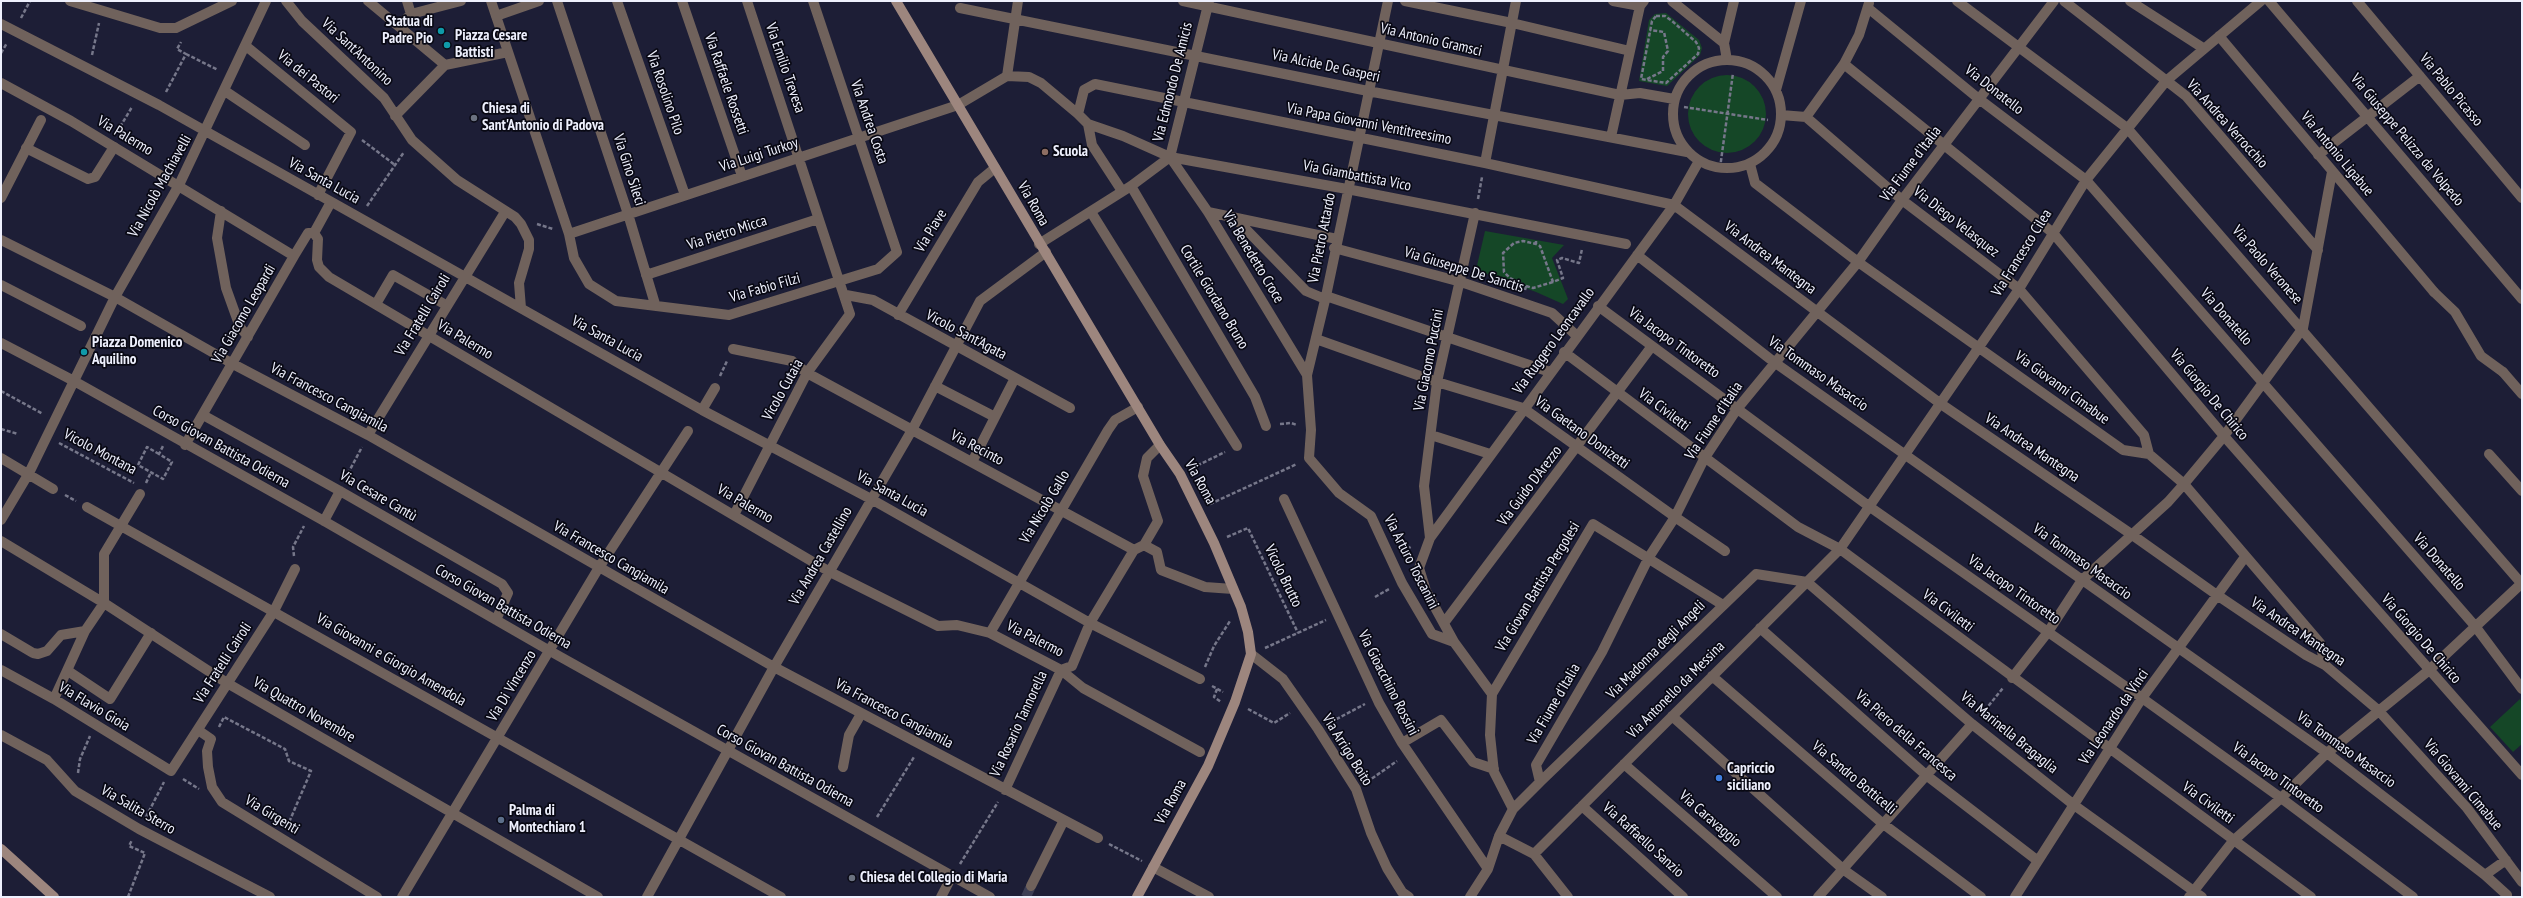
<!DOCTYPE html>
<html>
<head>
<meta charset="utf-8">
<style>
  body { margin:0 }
  #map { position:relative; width:2523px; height:898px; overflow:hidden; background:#1d1e36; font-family:"PT Sans Narrow",sans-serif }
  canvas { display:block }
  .frame { position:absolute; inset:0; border:2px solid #eef0fd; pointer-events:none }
</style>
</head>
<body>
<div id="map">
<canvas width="2523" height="898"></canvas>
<div class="frame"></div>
</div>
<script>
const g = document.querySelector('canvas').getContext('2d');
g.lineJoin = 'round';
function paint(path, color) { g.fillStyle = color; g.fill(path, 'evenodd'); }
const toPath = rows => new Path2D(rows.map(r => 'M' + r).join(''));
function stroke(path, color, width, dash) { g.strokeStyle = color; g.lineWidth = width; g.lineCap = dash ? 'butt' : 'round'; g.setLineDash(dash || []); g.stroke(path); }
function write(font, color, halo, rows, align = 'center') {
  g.font = font + ' "PT Sans Narrow",sans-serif'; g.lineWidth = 3.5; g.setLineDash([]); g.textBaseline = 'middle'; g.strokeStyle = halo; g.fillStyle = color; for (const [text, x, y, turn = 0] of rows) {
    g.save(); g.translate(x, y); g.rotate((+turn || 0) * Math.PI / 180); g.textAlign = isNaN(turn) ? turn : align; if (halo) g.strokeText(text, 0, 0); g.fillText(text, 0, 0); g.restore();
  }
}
paint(toPath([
  [1666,13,1699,40,1702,48,1700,55,1667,86,1639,81,1649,20,1655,14],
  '1688 114a39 39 0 1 1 78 0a39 39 0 1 1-78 0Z',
  [1485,231,1564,245,1552,258,1568,299,1563,304,1536,292,1476,270],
  [2520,699,2522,703,2522,744,2513,752,2490,727]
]), '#154727');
stroke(toPath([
  [1026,897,1031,886]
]), '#3c3e54', 10, [10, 5]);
stroke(toPath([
  [1656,16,1665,16,1672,21,1696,42,1699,48,1698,54,1666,83,1641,79,1652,21,1656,16],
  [21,18,30,1],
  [1,53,7,43],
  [186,54,218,70],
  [92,55,99,23],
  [1647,79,1663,71,1663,57,1668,51,1664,32,1650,30],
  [166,92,186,54,177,49,181,42],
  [1684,107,1768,120],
  [117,132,132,107],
  [362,140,395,165],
  [1720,168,1733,73],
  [1478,199,1482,177],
  [367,206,404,152],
  [537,224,553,229],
  [1536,241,1536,244,1540,246,1553,282,1563,278,1557,260,1562,258,1579,263,1582,249],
  [1526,286,1533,288,1553,282],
  [1525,290,1526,286,1510,278,1504,272,1503,253,1514,243,1523,241,1536,244],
  [720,376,727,361],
  [1,391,43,414],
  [1280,424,1291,423,1297,425],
  [1,429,18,434],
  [59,443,134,483],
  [159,454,147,447,138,465,163,479,172,462,159,454,163,446],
  [1192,468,1225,452],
  [345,479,362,447],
  [146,483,151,472],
  [65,495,76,501],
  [1210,504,1297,464],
  [1227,537,1248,528,1298,633],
  [1402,552,1412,546],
  [294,556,293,547,304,526],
  [1375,597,1389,589],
  [1265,648,1326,620],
  [1205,667,1214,646,1230,621],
  [1212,686,1223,692],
  [1217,689,1214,697,1221,702],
  [1248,709,1274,723,1290,713],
  [1981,715,2003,688],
  [1331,722,1365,704],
  [219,727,224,717,285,749,289,761,311,771,287,827],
  [78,773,80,759,90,736],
  [183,779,199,789],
  [1367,782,1397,761],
  [146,817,164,782],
  [877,817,914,757],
  [1109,844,1142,861],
  [960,864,998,802],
  [128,897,145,853,129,846,132,840]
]), '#76778a', 2.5, [4, 2]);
stroke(toPath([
  [26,148,88,179,95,177,114,147],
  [1,285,81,326],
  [2434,292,2455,312,2481,356,2503,372],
  [376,304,393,275,446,305],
  [68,671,110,699,151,633],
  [843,767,849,735,861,714]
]), '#70625c', 10);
stroke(toPath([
  [70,1,160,28,176,28,232,1],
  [286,1,302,21,384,98,412,140,457,180,515,217,521,224,529,240,529,249,519,283,521,308],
  [368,1,403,30],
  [407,1,411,14],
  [461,1,411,14,404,21,403,30,445,65,508,52],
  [491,1,569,234,574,258,589,284,616,301,729,315,878,269,897,252,813,1],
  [557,1,628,214,655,304],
  [617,1,685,195],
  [682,1,742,176],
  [1183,1,1620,95,1640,93,1674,99],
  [1388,1,1326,296,1307,375,1311,430,1309,458,1339,493,1371,516,1402,583,1432,634,1454,642],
  [1405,1,1512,23,1630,51],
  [1613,1,1640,6],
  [1672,1,1724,43,1727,60],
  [1957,1,2127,128,2521,583],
  [2064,1,2186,96,2318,250],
  [2130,1,2203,48],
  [2269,1,2522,299],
  [2357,1,2522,198],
  [960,8,1368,91,1687,152],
  [1868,8,1979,99,2086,180,2475,626,2522,689],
  [496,16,539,1],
  [1,24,159,105,702,410,871,499,1090,623,1200,679],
  [2219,36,2434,292],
  [1724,43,1734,1],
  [246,46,351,132,318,195],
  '1673 114a54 54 0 1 1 108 0a54 54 0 1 1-108 0Z',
  [1844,64,2053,233,2224,436,2522,775],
  [1007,76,1029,77,1041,83,1078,114,1088,124,1092,145,1122,191],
  [1,83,71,121,294,256],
  [1776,90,1801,1],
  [225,91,305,145],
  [1078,114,1084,90,1095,84,1485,163,1674,205,1941,404,2131,534,2217,595,2306,655,2325,665,2378,710,2467,808,2522,882],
  [1781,115,1806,117],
  [395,116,445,65],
  [1806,117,1902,200,2019,289,2144,435,2149,454],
  [1806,117,1844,64,1859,35,1869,3],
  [1088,124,1123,136,1170,157,1347,189,1626,244],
  [1611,137,1640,6,1644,1],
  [2318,155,2420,76],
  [1170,157,1208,212,1307,375],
  [1485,163,1516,1],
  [1750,164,1755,183,1858,262,2123,450,2149,454,2184,484,2320,643,2325,665],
  [1131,186,1255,397,1266,426],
  [1,198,41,120],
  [221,211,217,238,226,288,240,327,248,337],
  [1091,212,1237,446],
  [1208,212,1337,239],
  [1235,218,1306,291,1325,299],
  [314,233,318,239,317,260,319,267,329,277,830,572,938,626,957,625,990,633,1061,670,1083,688,1200,752],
  [569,234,958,105,1007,76,1018,1],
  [1,240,115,297,233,364,368,435,774,667,1098,838],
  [1039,244,1131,186,1170,157,1209,1],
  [1334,248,1461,282,1520,302,1552,313,1577,336],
  [1637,255,1774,362,2327,753,2485,875,2507,895,2506,897],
  [646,275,818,219],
  [846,295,873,300,1070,408],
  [1326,296,1550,372],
  [1598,306,1870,507,2142,698,2281,798,2413,897],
  [898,315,978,182,995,168],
  [1316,339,1437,382,1523,408,1675,517,1725,551],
  [1,343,74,381,324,521,550,651,990,897],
  [733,349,792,361,807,373,1134,550],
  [1564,352,1798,527,1840,549,2311,897],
  [2503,372,2522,394],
  [935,386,995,417],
  [702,410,715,388],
  [203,415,340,491,502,584,508,593,496,620],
  [368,435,505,212],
  [1431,435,1490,454],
  [185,445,294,256,308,233,314,233,331,202],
  [2489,454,2522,491],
  [1,458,53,489],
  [972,462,1015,378],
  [1284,499,1379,703,1402,743,1488,869],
  [87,507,781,897],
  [734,515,807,373,850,314,747,1],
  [1,520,29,473,115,297,179,185,266,1],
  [324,521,340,491],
  [1430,538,1424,486,1437,382,1475,213],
  [1,541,104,603,227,683,598,897],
  [1144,545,1157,552,1161,570,1205,587,1233,589],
  [1444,623,1652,346],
  [1760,628,1926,775,2038,861],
  [990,633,1108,430,1115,420,1138,407],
  [1,634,33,653,38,654,47,651,61,635,85,631],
  [1251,654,1283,679,1318,729,1356,789,1371,833,1387,868,1402,892,1409,897],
  [1,670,54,699,171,771,274,611,295,569],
  [1712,676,1882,823,1981,897],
  [2012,678,2048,632,2082,580,2168,502,2184,484,2224,436,2303,328,2332,172],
  [1492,694,1593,524,1723,605],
  [54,699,85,631,104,603,104,554,140,494],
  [1672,716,1844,870,1882,897],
  [198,730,211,739,207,751,208,767,212,787,222,802,377,897],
  [1,735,47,760,75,791,139,829,270,897],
  [1402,743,1441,720,1473,762,1494,769],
  [1624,764,1777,897],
  [1540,782,1756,574,1807,582,1972,724,2074,805,2202,897],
  [1005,790,1061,670,1072,666,1090,623,1134,550,1144,545,1158,521,1143,476,1147,458,1160,445],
  [1582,806,1683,897],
  [1513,809,1494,772,1490,735,1492,694,1454,642,1426,591,1419,568,1430,538,1674,205,1699,161],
  [1499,836,1534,854,1568,897],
  [1534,854,1840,549,2019,289,2086,180,2166,81,2261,1],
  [1153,867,1209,897],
  [2485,875,2506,860],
  [1031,886,1064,820],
  [402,897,598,569,688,431],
  [647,897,774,667,912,430,980,301,1046,252],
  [941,897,952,876],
  [1470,897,1488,869,1499,836,1513,809,1540,782,1536,765,1602,652,1649,557,1675,517,1704,459,1737,409,1858,262,1902,200,2054,1],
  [1818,897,1972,724],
  [2015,897,2142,698,2245,557],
  [2189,897,2233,841,2281,798,2327,753,2428,671,2522,583]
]), '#70625c', 10);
stroke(toPath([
  [896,1,1160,445,1180,474,1214,543,1241,607,1248,632,1251,654,1235,702,1208,766,1137,897],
  [1,849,54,897]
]), '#9d867e', 10);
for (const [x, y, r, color] of [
  [441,31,4,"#0f9aa8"],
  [447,45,4,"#0f9aa8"],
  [474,118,4,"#6b7280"],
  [1045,152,4,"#8d6e63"],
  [84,352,4,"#0f9aa8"],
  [1719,778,4,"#3f7fe0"],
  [501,820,4,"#5c6f8a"],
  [852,878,4,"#6b7280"]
]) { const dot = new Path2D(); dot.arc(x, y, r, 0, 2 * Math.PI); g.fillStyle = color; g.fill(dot); stroke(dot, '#090914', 1.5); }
write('bold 15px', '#eef0fd', '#090914', [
  ["Statua di",433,22,"right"],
  ["Padre Pio",433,39,"right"],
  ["Piazza Cesare",455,36],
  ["Battisti",455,53],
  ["Chiesa di",482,109],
  ["Sant'Antonio di Padova",482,126],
  ["Scuola",1053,152],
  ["Piazza Domenico",92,343],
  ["Aquilino",92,360],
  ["Capriccio",1727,769],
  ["siciliano",1727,786],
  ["Palma di",509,811],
  ["Montechiaro 1",509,828],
  ["Chiesa del Collegio di Maria",860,878]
], 'left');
write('15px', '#eef0fd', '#090914', [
  ["Via Antonio Gramsci",1431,40,13],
  ["Via Sant'Antonino",357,52,43],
  ["Via Alcide De Gasperi",1326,66,12],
  ["Via Emilio Trevesa",785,68,71],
  ["Via dei Pastori",308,77,39],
  ["Via Edmondo De Amicis",1173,82,-76],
  ["Via Raffaele Rossetti",726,84,71],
  ["Via Donatello",1994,90,38],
  ["Via Pablo Picasso",2451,90,50],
  ["Via Rosolino Pilo",665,93,71],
  ["Via Andrea Costa",869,122,71],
  ["Via Papa Giovanni Ventitreesimo",1369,124,11],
  ["Via Andrea Verrocchio",2227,124,48],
  ["Via Palermo",125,136,31],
  ["Via Giuseppe Pelizza da Volpedo",2407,140,50],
  ["Via Antonio Ligabue",2337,154,50],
  ["Via Luigi Turkoy",759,155,-18],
  ["Via Fiume d'Italia",1911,164,-53],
  ["Via Gino Sileci",629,170,72],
  ["Via Giambattista Vico",1357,176,11],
  ["Via Santa Lucia",324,181,29],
  ["Via Nicolò Machiavelli",160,186,-61],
  ["Via Roma",1033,204,60],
  ["Via Diego Velasquez",1956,222,38],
  ["Via Piave",931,231,-59],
  ["Via Pietro Micca",727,233,-18],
  ["Via Pietro Attardo",1322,238,-79],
  ["Via Francesco Cilea",2022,253,-58],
  ["Via Benedetto Croce",1253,257,59],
  ["Via Andrea Mantegna",1770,258,37],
  ["Via Paolo Veronese",2267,265,49],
  ["Via Giuseppe De Sanctis",1464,270,17],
  ["Via Fabio Filzi",765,288,-16],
  ["Cortile Giordano Bruno",1214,297,59],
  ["Via Giacomo Leopardi",244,314,-60],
  ["Via Fratelli Cairoli",423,315,-59],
  ["Via Donatello",2226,317,49],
  ["Vicolo Sant'Agata",966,335,28],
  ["Via Santa Lucia",607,339,29],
  ["Via Palermo",465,340,31],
  ["Via Ruggero Leoncavallo",1554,341,-54],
  ["Via Jacopo Tintoretto",1674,343,36],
  ["Via Giacomo Puccini",1429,360,-79],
  ["Via Tommaso Masaccio",1818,374,35],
  ["Via Giovanni Cimabue",2062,388,36],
  ["Vicolo Cutaia",783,390,-61],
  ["Via Giorgio De Chirico",2209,395,50],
  ["Via Francesco Cangiamila",329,398,28],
  ["Via Civiletti",1664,410,37],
  ["Via Fiume d'Italia",1714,421,-56],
  ["Via Gaetano Donizetti",1582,433,36],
  ["Corso Giovan Battista Odierna",221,447,29],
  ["Via Recinto",977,448,28],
  ["Via Andrea Mantegna",2032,448,34],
  ["Vicolo Montana",100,452,28],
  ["Via Roma",1200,482,61],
  ["Via Guido D'Arezzo",1530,486,-53],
  ["Via Santa Lucia",892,494,29],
  ["Via Cesare Cantù",378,496,30],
  ["Via Palermo",745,504,30],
  ["Via Nicolò Gallo",1045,507,-59],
  ["Via Andrea Castellino",821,556,-60],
  ["Via Francesco Cangiamila",611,558,30],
  ["Via Arturo Toscanini",1411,562,63],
  ["Via Tommaso Masaccio",2082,562,36],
  ["Via Donatello",2439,562,49],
  ["Vicolo Brutto",1283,576,64],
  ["Via Giovan Battista Pergolesi",1538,587,-59],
  ["Via Jacopo Tintoretto",2014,590,35],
  ["Corso Giovan Battista Odierna",503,607,30],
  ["Via Civiletti",1948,611,37],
  ["Via Andrea Mantegna",2298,632,34],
  ["Via Palermo",1035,639,27],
  ["Via Giorgio De Chirico",2421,639,49],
  ["Via Madonna degli Angeli",1656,650,-45],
  ["Via Giovanni e Giorgio Amendola",391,660,30],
  ["Via Fratelli Cairoli",223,663,-57],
  ["Via Gioacchino Rossini",1388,683,63],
  ["Via Di Vincenzo",512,686,-59],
  ["Via Antonello da Messina",1676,690,-45],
  ["Via Fiume d'Italia",1554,704,-60],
  ["Via Flavio Gioia",94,707,31],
  ["Via Quattro Novembre",304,710,30],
  ["Via Francesco Cangiamila",894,714,28],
  ["Via Leonardo da Vinci",2114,717,-56],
  ["Via Rosario Tannorella",1019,724,-65],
  ["Via Marinella Bragaglia",2009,733,39],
  ["Via Piero della Francesca",1906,736,41],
  ["Via Arrigo Boito",1347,750,58],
  ["Via Tommaso Masaccio",2346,750,36],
  ["Corso Giovan Battista Odierna",785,766,29],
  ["Via Sandro Botticelli",1854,778,40],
  ["Via Jacopo Tintoretto",2278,778,36],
  ["Via Giovanni Cimabue",2463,785,50],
  ["Via Roma",1171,802,-61],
  ["Via Civiletti",2208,803,36],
  ["Via Salita Sterro",138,810,30],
  ["Via Girgenti",272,815,31],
  ["Via Caravaggio",1710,819,41],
  ["Via Raffaello Sanzio",1643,840,42]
]);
</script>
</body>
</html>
